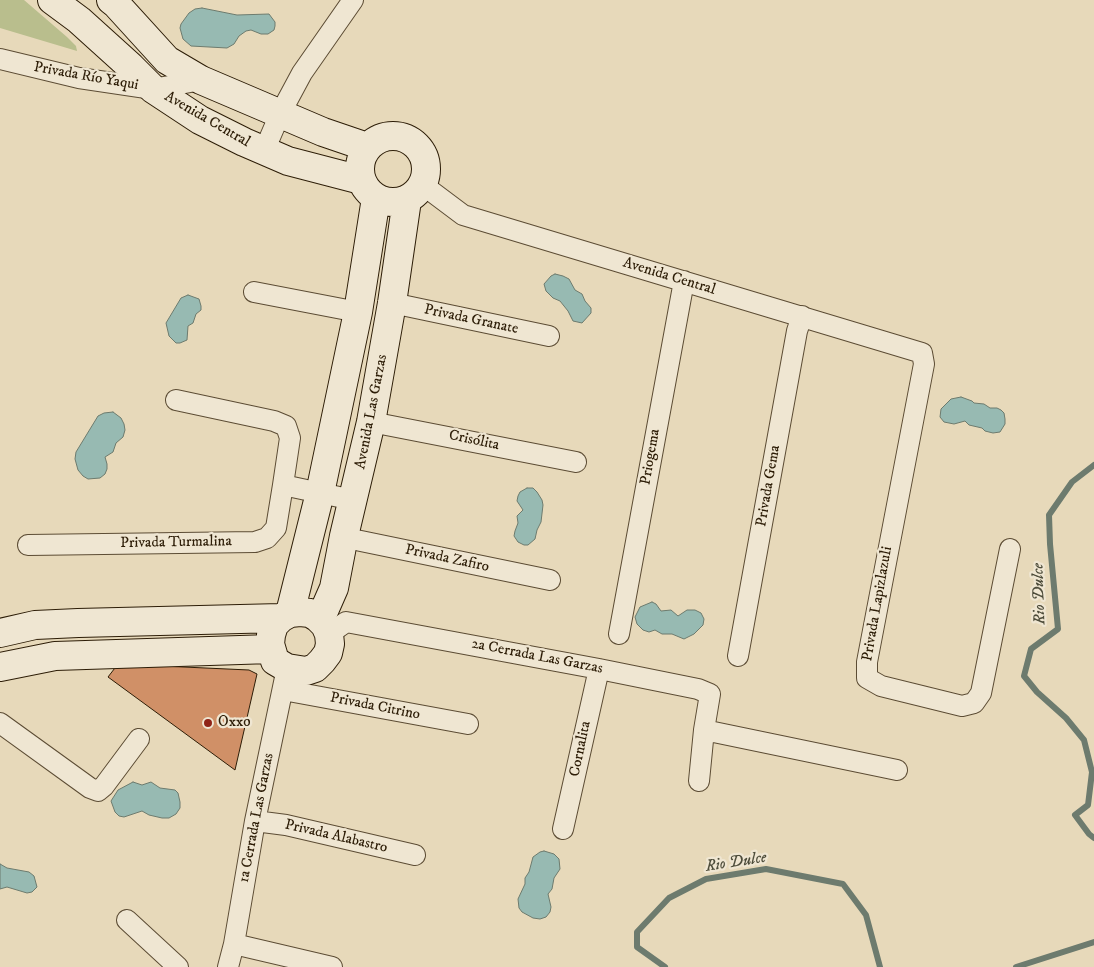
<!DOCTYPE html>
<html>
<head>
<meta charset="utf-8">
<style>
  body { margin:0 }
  canvas { display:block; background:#e7d9ba }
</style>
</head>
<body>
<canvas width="1094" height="967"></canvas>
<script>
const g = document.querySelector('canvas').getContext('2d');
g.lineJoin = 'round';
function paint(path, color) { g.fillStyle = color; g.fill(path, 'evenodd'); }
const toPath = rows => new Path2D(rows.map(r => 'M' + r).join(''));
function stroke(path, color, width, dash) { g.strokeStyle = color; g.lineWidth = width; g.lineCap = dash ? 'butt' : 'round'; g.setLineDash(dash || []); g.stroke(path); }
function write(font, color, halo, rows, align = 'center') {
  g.font = font + ' "IM FELL DW Pica",serif'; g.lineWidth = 4.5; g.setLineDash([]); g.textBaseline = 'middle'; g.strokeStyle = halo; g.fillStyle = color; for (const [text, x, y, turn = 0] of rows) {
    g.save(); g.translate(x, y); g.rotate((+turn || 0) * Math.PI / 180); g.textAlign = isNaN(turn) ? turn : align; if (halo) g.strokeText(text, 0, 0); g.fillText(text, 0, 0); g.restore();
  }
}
paint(toPath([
  [0,0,24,0,67,37,76,46,77,51,0,28]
]), '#b9be8d');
const water = toPath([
  [202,8,237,15,269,14,275,22,275,26,274,30,268,34,261,34,251,30,246,31,239,36,234,44,227,48,191,46,183,39,180,28,181,24,189,13,195,9,202,8],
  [555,274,563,276,569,279,575,290,582,294,585,301,591,308,591,313,582,323,573,321,568,311,560,301,553,298,546,291,544,284,551,276,555,274],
  [188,295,199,299,201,306,201,310,196,314,193,323,188,326,187,340,180,343,176,343,169,336,166,323,181,298,188,295],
  [961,397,972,401,974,403,984,404,990,408,997,408,1001,410,1004,413,1005,419,1005,424,1000,432,993,433,985,431,982,428,969,425,965,421,954,424,944,422,940,417,941,409,951,399,961,397],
  [113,412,121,418,124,424,125,430,123,437,116,443,113,452,105,457,107,464,107,469,105,474,100,478,88,479,83,476,78,470,75,459,76,452,98,416,104,413,113,412],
  [527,488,533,488,537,492,542,500,543,505,541,522,537,530,535,539,528,545,524,545,518,542,514,536,515,531,518,523,517,516,523,510,517,501,518,496,520,492,527,488],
  [652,602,656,604,661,611,671,610,678,616,687,610,695,610,701,613,704,619,703,625,694,634,684,639,672,634,662,634,655,630,649,632,643,630,637,624,635,617,640,607,652,602],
  [133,782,142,785,151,782,160,788,175,790,178,793,180,802,180,808,176,814,169,818,162,818,149,815,142,811,124,817,119,816,115,812,111,801,118,790,133,782],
  [544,851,554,854,559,859,560,869,554,878,552,889,548,894,551,907,550,912,546,917,540,919,533,918,522,912,519,908,518,899,525,884,525,878,529,872,533,857,540,852,544,851],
  [0,864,7,868,29,872,34,876,37,887,32,892,27,893,7,887,0,889,0,864]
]);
paint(water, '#97bab2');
stroke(water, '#6d7b6e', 1);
stroke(toPath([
  [1094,465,1072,482,1049,515,1050,544,1058,629,1031,649,1024,676,1037,692,1066,718,1084,740,1092,772,1088,805,1075,815,1089,834,1094,838],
  [665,967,637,947,637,932,669,898,706,879,766,869,843,884,866,915,880,967],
  [1016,967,1094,942]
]), '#6d7b6e', 6);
const building = toPath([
  [118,664,249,670,257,674,235,770,108,677,118,664]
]);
paint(building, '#d09067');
stroke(building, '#2d1d07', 1);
const street = toPath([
  [0,59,79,78,153,89,201,80],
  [264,151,280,114,302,73,353,0],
  [423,185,463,215,922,353,924,364,867,662,867,678,881,686,962,706,974,703,981,693,1010,549],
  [254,292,358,312],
  [392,303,549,336],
  [371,422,576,462],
  [283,485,353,500],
  [344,536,356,540,550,580],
  [28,545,255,542,267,538,276,528,283,485,290,438,286,426,274,421,176,400],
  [329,634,346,622,599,669,698,689,710,694,704,730,699,781],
  [619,634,684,281],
  [738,656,797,331,802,316],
  [283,690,468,724],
  [0,723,90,788,98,791,104,786,139,739],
  [704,730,897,770],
  [255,821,286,825,415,855],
  [563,829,599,669],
  [127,920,178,967],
  [234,944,332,967],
  [228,967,234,944,255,821,287,668]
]);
const secondary = toPath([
  [52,0,79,20,131,67,153,89,200,120,244,142,288,161,361,180],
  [111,0,116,4,167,60,201,80,323,132,367,147],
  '360 169a33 33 0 1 1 66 0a33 33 0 1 1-66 0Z',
  [300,612,310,613,318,618,325,625,329,634,330,644,328,653,322,661,315,668,306,671,287,668,275,661,270,644,271,635,274,625,281,618,290,613,300,612],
  [290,613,320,493,358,312,376,198],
  [320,620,334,588,344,536,371,422,392,303,407,200],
  [0,633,35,625,78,623,281,618],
  [0,667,55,656,271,649]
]);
stroke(street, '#5c4c34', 22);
stroke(secondary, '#2d1d07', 30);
stroke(street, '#efe6d2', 20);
stroke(secondary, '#efe6d2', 28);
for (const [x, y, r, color] of [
  [208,723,5,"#8f2418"]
]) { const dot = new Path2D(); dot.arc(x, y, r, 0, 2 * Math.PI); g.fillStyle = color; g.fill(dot); stroke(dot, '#efe6d2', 2); }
write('15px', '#2d1d07', '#efe6d2', [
  ["Privada Río Yaqui",86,77,10],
  ["Avenida Central",207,120,30],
  ["Avenida Central",669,277,17],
  ["Privada Granate",471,320,12],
  ["Avenida Las Garzas",372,412,-79],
  ["Crisólita",474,441,12],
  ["Priogema",651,457,-80],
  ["Privada Gema",769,486,-80],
  ["Privada Turmalina",176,543,-1],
  ["Privada Zafiro",447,559,12],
  ["Privada Lapizlazuli",878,604,-80],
  ["2a Cerrada Las Garzas",537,657,11],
  ["Privada Citrino",375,707,11],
  ["Cornalita",581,749,-78],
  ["1a Cerrada Las Garzas",257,818,-79],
  ["Privada Alabastro",336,837,13]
]);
write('15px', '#2d1d07', '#efe6d2', [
  ["Oxxo",218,723]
], 'left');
write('italic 16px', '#4d4c3a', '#efe6d2', [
  ["Rio Dulce",1040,594,-92],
  ["Rio Dulce",736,863,-9]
]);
</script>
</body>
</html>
